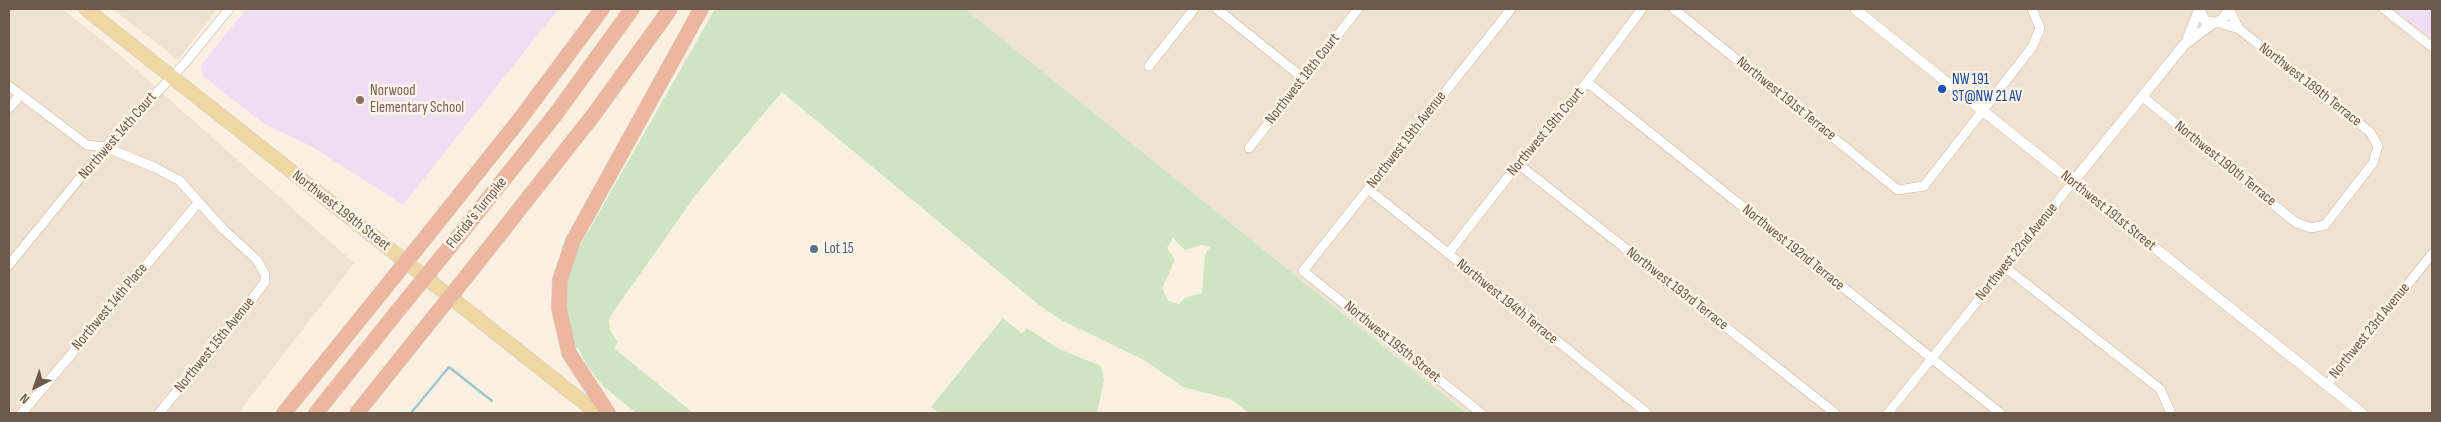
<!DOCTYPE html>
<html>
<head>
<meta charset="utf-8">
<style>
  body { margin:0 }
  #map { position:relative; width:2441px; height:422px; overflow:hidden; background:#f9f0e1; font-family:"Sofia Sans Condensed",sans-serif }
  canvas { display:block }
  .frame { position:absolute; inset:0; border:10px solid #6c594b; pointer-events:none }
  .north { position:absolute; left:10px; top:362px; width:50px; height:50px; -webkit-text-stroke:4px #fcf5e7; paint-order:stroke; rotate:221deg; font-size:14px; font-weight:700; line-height:20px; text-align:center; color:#6c594b }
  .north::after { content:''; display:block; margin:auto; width:18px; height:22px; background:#6c594b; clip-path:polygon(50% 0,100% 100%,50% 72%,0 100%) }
</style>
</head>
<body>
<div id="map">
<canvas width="2441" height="422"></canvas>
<div class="frame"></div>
<div class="north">N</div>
</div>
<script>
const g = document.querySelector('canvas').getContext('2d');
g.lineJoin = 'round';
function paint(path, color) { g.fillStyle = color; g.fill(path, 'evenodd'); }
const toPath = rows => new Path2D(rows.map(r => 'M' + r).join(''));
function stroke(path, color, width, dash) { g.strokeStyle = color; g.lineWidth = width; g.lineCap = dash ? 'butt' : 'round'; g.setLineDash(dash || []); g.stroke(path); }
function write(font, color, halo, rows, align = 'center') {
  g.font = font + ' "Sofia Sans Condensed",sans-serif'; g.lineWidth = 5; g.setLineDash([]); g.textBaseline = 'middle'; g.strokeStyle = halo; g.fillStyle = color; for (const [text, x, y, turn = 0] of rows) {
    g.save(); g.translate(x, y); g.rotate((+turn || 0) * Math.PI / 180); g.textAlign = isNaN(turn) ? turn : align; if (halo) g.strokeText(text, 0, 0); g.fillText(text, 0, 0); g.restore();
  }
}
paint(toPath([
  [9,9,62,9,107,44,354,263,238,413,9,413],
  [113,9,217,9,178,60],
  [965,9,2395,9,2432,38,2432,413,1466,413]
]), '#efe2d1');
paint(toPath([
  [246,9,558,9,403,205,311,146,264,124,203,76,201,65],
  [2395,9,2432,9,2432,38]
]), '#eddef4');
paint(toPath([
  [715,9,965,9,1466,413,1249,413,1230,399,1183,387,1144,360,1063,321,1039,305,782,92,697,193,609,318,610,330,618,342,614,348,693,413,636,413,603,386,587,366,578,347,574,348,567,325,566,287,574,256,581,244],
  [1173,238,1185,250,1202,245,1210,247,1205,255,1202,293,1185,298,1179,304,1168,301,1162,288,1175,260,1167,248],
  [1003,318,1022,334,1027,328,1059,349,1101,366,1104,380,1097,413,939,413,931,407]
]), '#cee4c2');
stroke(toPath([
  [411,413,449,367,492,401]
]), '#a0c6d0', 2.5);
const minor = toPath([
  [1217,9,1304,79],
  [1674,9,1898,190,1924,186,2033,46,2040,28,2032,9],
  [2229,9,2239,29],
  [2384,9,2432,47],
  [1149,66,1194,9],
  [1587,82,2000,413],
  [9,86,87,145,105,147,156,168,180,181,222,228,256,259,265,274,265,282,226,333,159,413],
  [2142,96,2295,222,2311,228,2325,225,2373,163,2378,146,2370,132,2239,29,2217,22],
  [9,108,20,95],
  [1249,148,1358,9],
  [1518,164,1835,413],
  [1368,189,1647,413],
  [1448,254,1518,164,1587,82,1642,9],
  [9,265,105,147,185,63,229,9],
  [2006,268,2160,389,2171,413],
  [2327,385,2432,254],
  [22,413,199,202],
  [1481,413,1303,271,1511,9],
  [1888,413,2072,183]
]);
const tertiary = toPath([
  [1855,9,2362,413],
  [2199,9,2205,21,2215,23,2224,18,2228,9],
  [2187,40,2199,10],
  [2072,183,2184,45,2213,23]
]);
const primary = toPath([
  [86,9,597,413]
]);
const motorway = toPath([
  [430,232,517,123,602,9],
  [449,248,555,115,632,9],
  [474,267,595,113,670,9],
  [284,413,381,293],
  [316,413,400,308],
  [357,413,425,328],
  [608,413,569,353,559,308,560,280,573,241,701,9]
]);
stroke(minor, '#c7b8aa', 10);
stroke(tertiary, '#c7b8aa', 11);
stroke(primary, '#d6d1cd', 15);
stroke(motorway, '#d6d1cd', 16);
stroke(minor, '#fff', 9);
stroke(tertiary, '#fff', 10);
stroke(primary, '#f0d6a1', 14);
stroke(motorway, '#ecb69f', 15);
const motorwayBridge = toPath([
  [381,293,430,232],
  [400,308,449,248],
  [425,328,474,267]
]);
stroke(motorwayBridge, '#d6d1cd', 16, []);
stroke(motorwayBridge, '#ecb69f', 15);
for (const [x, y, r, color] of [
  [1942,89,5,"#1a4fb4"],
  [360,100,5,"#8d6e63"],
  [814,249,5,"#5c6f8a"]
]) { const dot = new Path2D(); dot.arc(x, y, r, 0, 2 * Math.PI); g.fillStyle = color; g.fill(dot); stroke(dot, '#fcf5e7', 2); }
write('15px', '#6c594b', '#fcf5e7', [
  ["Northwest 18th Court",1303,79,-52],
  ["Northwest 189th Terrace",2310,85,38],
  ["Northwest 191st Terrace",1786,99,39],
  ["Northwest 19th Court",1546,132,-50],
  ["Northwest 14th Court",118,136,-49],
  ["Northwest 19th Avenue",1407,140,-52],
  ["Northwest 190th Terrace",2225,164,39],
  ["Northwest 199th Street",341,211,38],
  ["Northwest 191st Street",2108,211,39],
  ["Florida's Turnpike",477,213,-51],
  ["Northwest 192nd Terrace",1793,248,39],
  ["Northwest 22nd Avenue",2017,252,-51],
  ["Northwest 193rd Terrace",1677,289,38],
  ["Northwest 194th Terrace",1507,302,39],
  ["Northwest 14th Place",110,307,-50],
  ["Northwest 23rd Avenue",2370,331,-51],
  ["Northwest 195th Street",1392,342,39],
  ["Northwest 15th Avenue",215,345,-51]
]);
write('15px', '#164399', '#fcf5e7', [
  ["NW 191",1952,80],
  ["ST@NW 21 AV",1952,97]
], 'left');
write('15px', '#785e54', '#fcf5e7', [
  ["Norwood",370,91],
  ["Elementary School",370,108]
], 'left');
write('15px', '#4e5e75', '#fcf5e7', [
  ["Lot 15",824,249]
], 'left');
</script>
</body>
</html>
